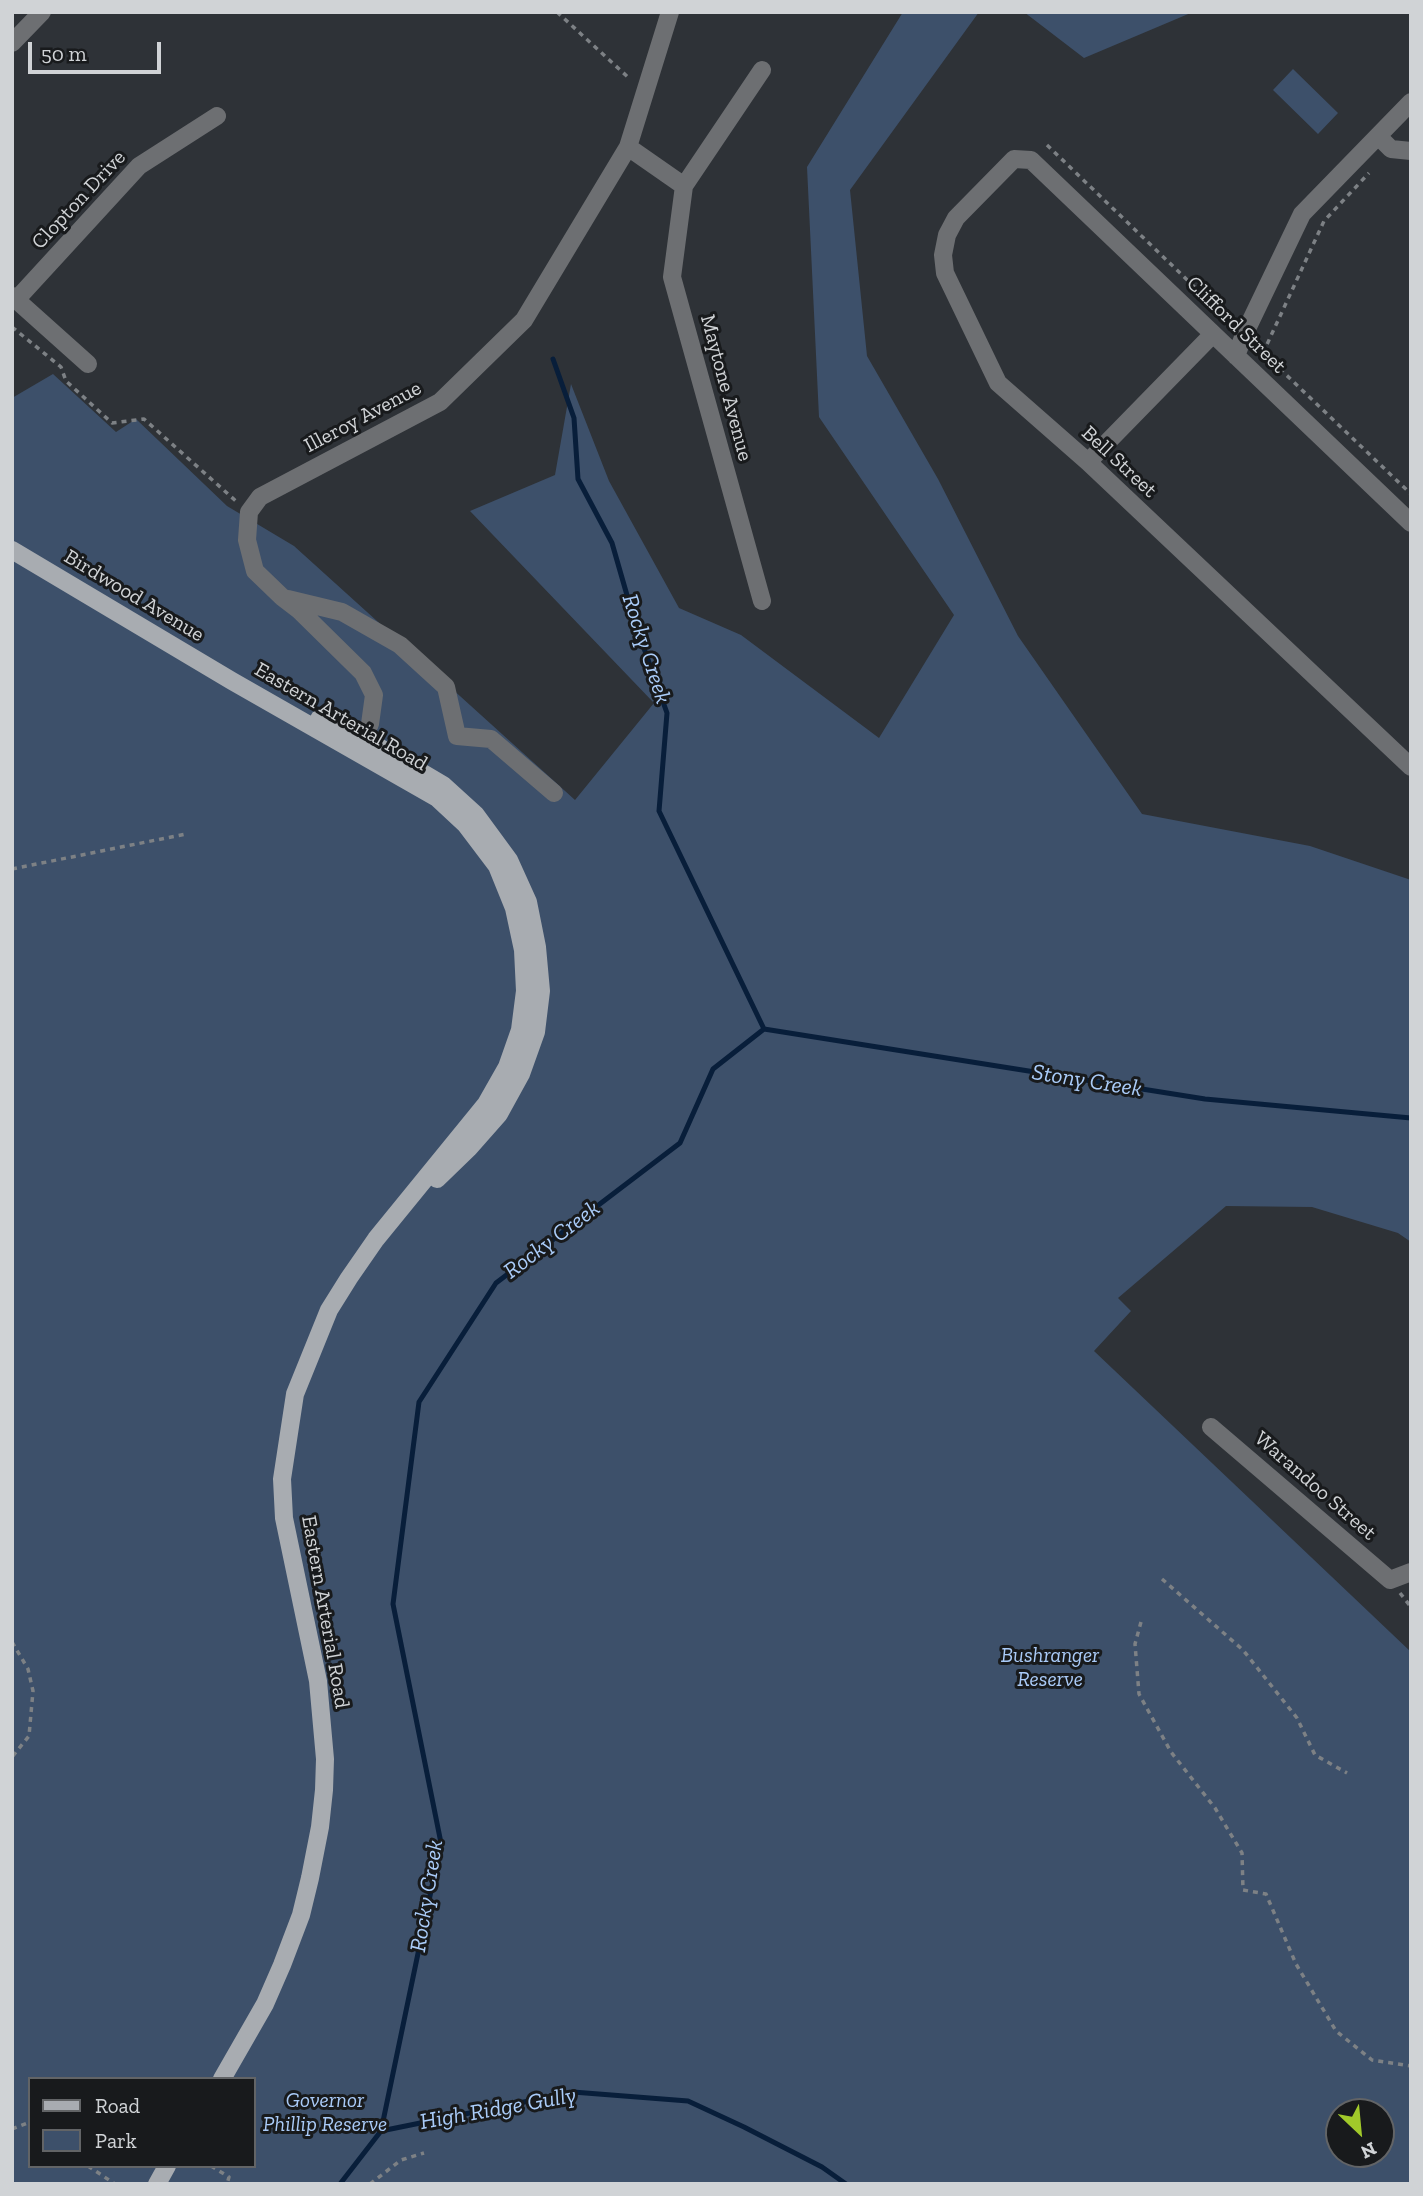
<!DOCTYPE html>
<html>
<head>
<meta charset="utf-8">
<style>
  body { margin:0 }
  #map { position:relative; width:1423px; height:2196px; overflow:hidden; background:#2e3237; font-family:"Zilla Slab",serif }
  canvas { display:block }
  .frame { position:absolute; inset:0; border:14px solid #d0d3d6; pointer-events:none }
  .legend { position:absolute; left:28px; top:2077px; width:228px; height:91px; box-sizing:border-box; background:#181a1c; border:2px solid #626466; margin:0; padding:9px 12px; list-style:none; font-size:21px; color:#d0d3d6 }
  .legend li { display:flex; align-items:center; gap:14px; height:35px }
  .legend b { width:35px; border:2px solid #626466 }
  .north { position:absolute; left:1325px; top:2098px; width:70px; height:70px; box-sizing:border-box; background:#181a1c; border:2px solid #626466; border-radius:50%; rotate:154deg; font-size:19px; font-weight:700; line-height:28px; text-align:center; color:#d0d3d6 }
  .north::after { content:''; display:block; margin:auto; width:24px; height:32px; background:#a1c92a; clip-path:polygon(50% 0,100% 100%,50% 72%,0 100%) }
  .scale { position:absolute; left:28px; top:42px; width:133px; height:32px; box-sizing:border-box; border:4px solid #d0d3d6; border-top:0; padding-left:9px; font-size:21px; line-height:24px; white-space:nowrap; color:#d0d3d6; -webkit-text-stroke:5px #181a1c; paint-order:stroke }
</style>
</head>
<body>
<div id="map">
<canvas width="1423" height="2196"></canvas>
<div class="frame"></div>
<ul class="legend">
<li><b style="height:9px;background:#a8acb1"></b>Road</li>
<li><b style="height:19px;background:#3d506a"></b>Park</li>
</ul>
<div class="north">N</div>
<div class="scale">50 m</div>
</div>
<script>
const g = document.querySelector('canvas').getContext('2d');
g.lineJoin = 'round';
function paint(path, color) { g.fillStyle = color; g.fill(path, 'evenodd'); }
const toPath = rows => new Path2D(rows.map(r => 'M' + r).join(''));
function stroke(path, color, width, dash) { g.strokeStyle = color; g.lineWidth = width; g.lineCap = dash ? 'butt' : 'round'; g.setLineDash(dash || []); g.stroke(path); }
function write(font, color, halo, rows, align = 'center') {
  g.font = font + ' "Zilla Slab",serif'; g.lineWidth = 6; g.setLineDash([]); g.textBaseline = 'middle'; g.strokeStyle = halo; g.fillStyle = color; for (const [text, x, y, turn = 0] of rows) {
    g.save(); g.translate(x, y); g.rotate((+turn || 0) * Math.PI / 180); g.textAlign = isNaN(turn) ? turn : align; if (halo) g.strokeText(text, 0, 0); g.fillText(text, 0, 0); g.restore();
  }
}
paint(toPath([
  [903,12,979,12,850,190,867,356,938,479,1018,636,1142,814,1310,846,1411,880,1411,1242,1398,1233,1312,1207,1226,1206,1118,1298,1131,1311,1094,1351,1411,1652,1411,2184,12,2184,12,398,53,374,116,432,136,419,227,506,294,546,575,800,654,703,470,511,555,475,571,384,609,481,679,608,741,635,879,738,954,615,819,417,807,167],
  [30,2079,254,2079,254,2166,30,2166],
  [1339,2112,1381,2112,1381,2154,1339,2154],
  [1024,12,1193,12,1084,58],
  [1293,69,1338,113,1318,134,1273,90]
]), '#3d506a');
stroke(toPath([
  [764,1029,1205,1099,1411,1118],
  [381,2131,573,2092,688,2101,744,2127,822,2167,846,2184],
  [340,2184,381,2131,441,1843,393,1604,419,1402,496,1283,680,1143,713,1069,764,1029,659,811,667,713,635,623,612,543,578,479,574,418,553,359]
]), '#081e3a', 5);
stroke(toPath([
  [557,12,630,79],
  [1047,145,1233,324],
  [12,327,61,367,66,381,112,423,144,419,237,502],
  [1258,348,1411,494],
  [1263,353,1324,221,1369,173],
  [12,869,186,834],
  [1162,1579,1243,1650,1297,1718,1315,1755,1347,1773],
  [1400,1593,1411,1607],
  [1141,1622,1135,1644,1139,1694,1171,1752,1215,1808,1242,1853,1243,1890,1266,1894,1296,1964,1336,2031,1372,2060,1411,2066],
  [12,1642,28,1669,33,1691,29,1736,12,1757],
  [12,2129,30,2122],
  [88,2166,115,2184],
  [211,2166,229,2177,227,2184],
  [370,2184,401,2160,424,2153]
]), '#7d8185', 3.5, [5, 5]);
stroke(toPath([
  [12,43,42,12],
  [1378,136,1391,149,1411,151],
  [628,147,684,186,672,277,762,601],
  [684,186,762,70],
  [12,296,88,364],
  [16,300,139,166,217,116],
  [1236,356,1244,335,1302,214,1411,102],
  [1088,462,1213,334],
  [1411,523,1031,160,1014,159,956,218,947,235,943,255,945,273,998,383,1088,462,1411,767],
  [288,599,342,612,400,645,446,687,457,736,491,739,554,793],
  [370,724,374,695,363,673,299,610,282,597,255,571,247,540,249,512,260,497,440,402,524,320,628,147,670,12],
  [1211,1427,1390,1580,1411,1572]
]), '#6d6f72', 18);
stroke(toPath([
  [12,550,232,681,437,798,466,825,497,866,514,908,523,950,525,991,520,1030,507,1067,486,1104,376,1239,349,1278,329,1310,295,1394,282,1479,284,1518,318,1681,325,1759,324,1790,320,1827,310,1878,301,1915,282,1965,265,2004,222,2079],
  [319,719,367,740,443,785,476,815,509,860,528,902,537,947,541,991,536,1032,521,1074,499,1114,469,1148,437,1179],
  [157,2184,167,2166]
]), '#a8acb1', 18);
write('21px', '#d0d3d6', '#181a1c', [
  ["Clopton Drive",79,200,-47],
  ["Clifford Street",1236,325,44],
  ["Maytone Avenue",726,388,75],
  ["Illeroy Avenue",363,417,-28],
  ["Bell Street",1119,462,43],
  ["Birdwood Avenue",134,596,31],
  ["Eastern Arterial Road",341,717,30],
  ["Warandoo Street",1315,1486,41],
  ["Eastern Arterial Road",325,1612,80]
]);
write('italic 21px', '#aacbf8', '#181a1c', [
  ["Bushranger",1050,1656],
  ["Reserve",1050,1680],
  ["Governor",325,2101],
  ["Phillip Reserve",325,2125]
]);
write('italic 23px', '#aaccf9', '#181a1c', [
  ["Rocky Creek",646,649,72],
  ["Stony Creek",1087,1081,9],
  ["Rocky Creek",552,1240,-37],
  ["Rocky Creek",427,1896,-81],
  ["High Ridge Gully",498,2109,-10]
]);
</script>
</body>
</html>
